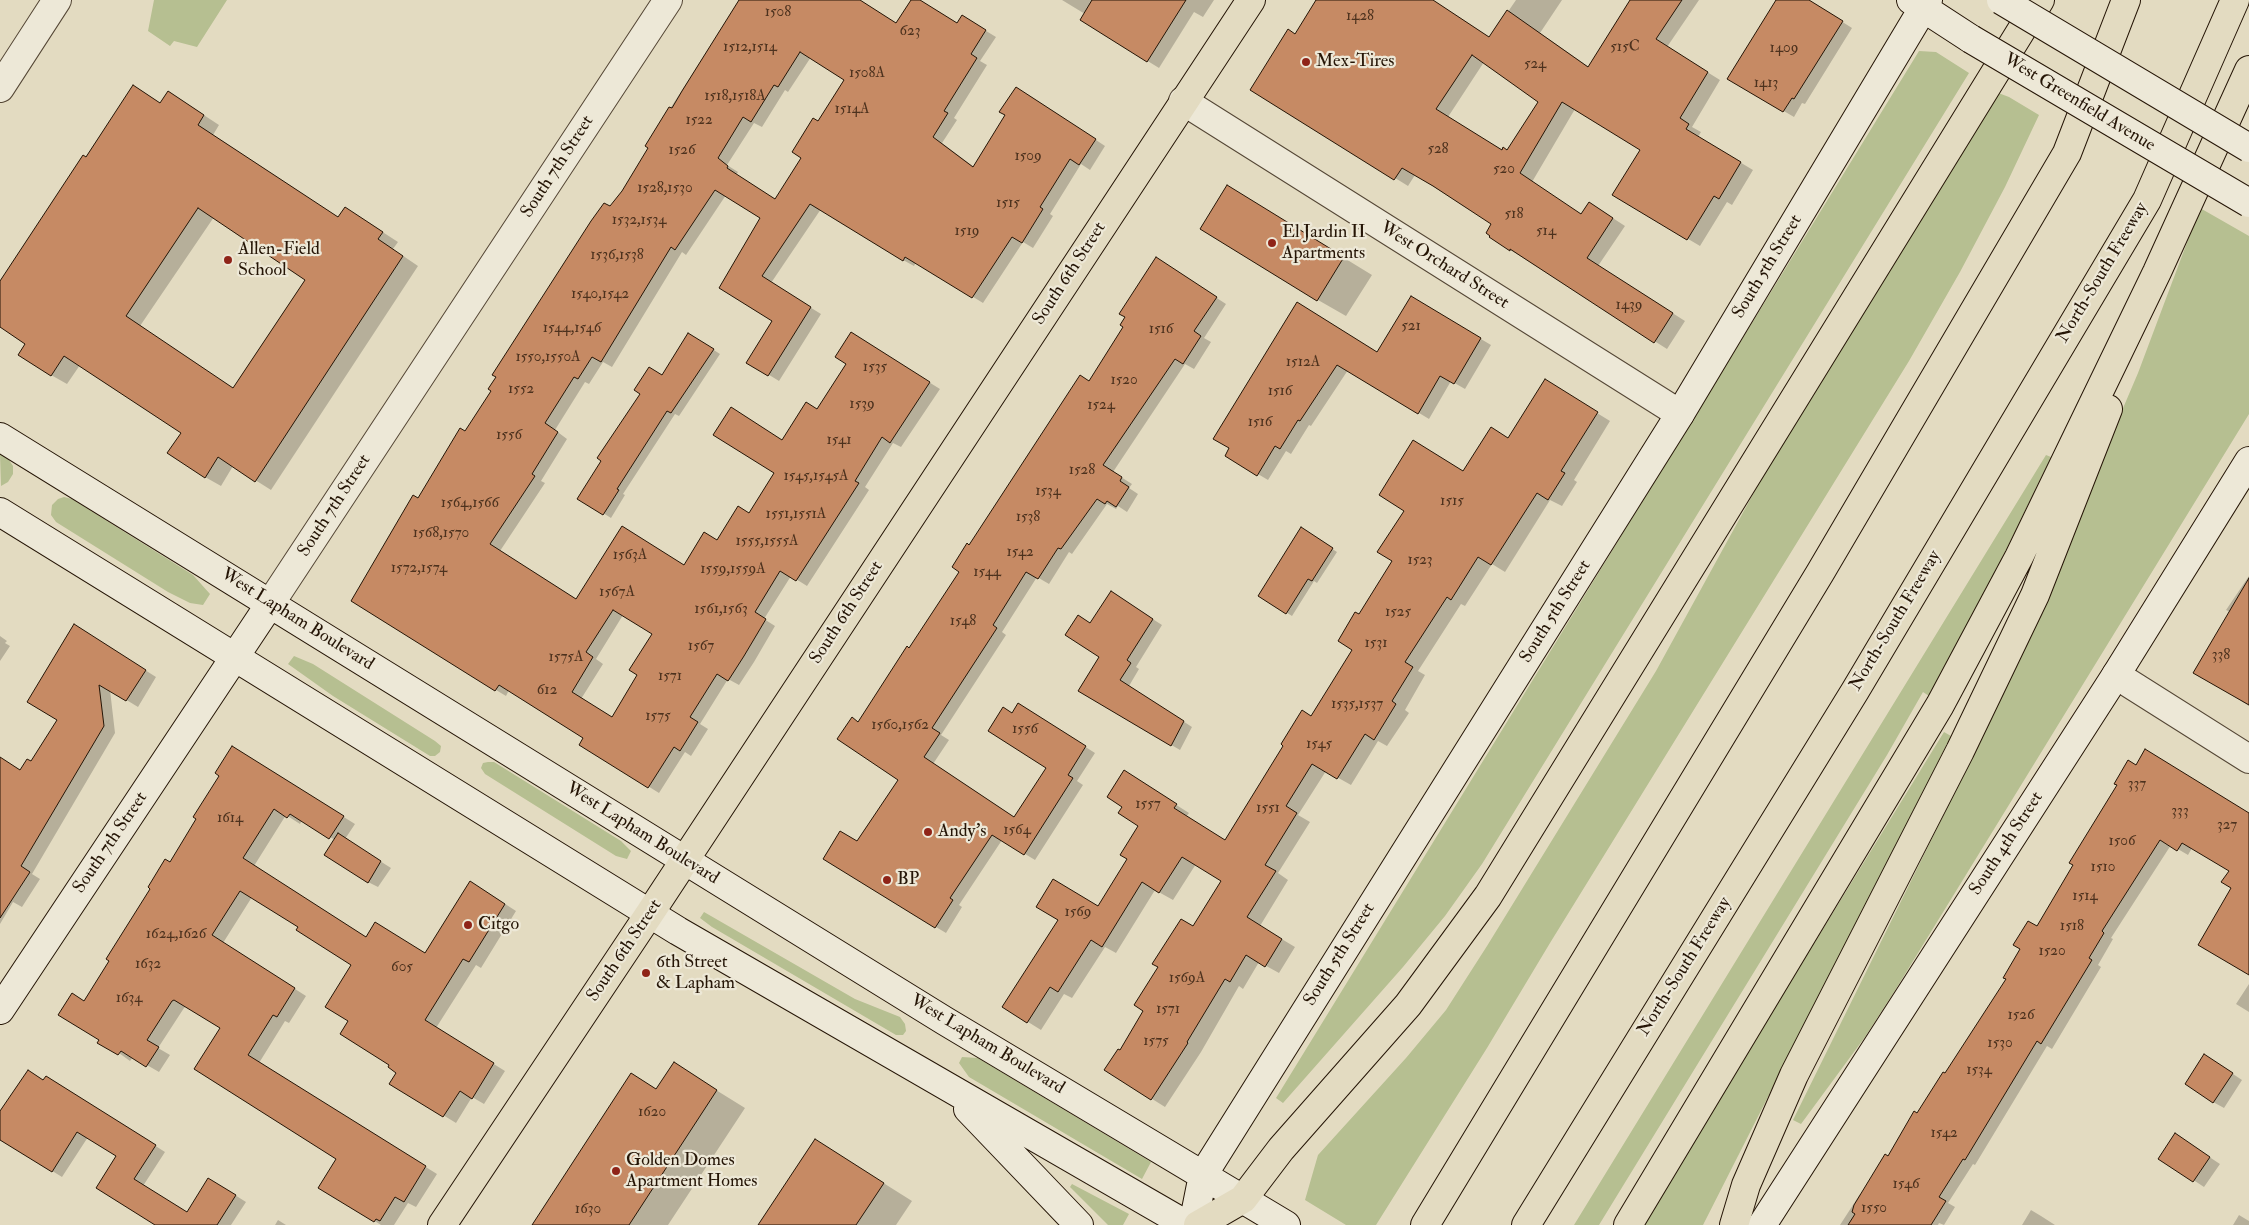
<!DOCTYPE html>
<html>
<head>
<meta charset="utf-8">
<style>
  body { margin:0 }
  canvas { display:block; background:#e3dbc1 }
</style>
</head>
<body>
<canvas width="2249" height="1225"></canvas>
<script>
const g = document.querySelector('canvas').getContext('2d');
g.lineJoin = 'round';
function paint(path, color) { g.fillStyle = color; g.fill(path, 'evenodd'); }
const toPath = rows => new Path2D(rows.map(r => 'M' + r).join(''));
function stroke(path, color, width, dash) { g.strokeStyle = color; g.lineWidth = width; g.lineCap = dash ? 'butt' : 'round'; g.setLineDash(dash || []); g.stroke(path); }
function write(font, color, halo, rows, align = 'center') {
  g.font = font + ' "IM FELL Double Pica",serif'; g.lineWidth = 4.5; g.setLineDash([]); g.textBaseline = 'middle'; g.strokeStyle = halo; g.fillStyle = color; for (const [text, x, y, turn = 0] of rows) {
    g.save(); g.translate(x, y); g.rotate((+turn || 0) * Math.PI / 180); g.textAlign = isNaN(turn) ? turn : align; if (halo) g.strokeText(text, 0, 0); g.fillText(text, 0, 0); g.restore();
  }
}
paint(toPath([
  [154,0,227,0,197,47,174,41,170,46,148,31],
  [1919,51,1936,52,1969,73,1482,864,1445,916,1403,967,1283,1103,1276,1098],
  [1993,91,2009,97,2039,115,2005,187,1960,272,1909,361,1550,943,1487,1048,1376,1225,1346,1225,1305,1200,1318,1155,1406,1058,1446,1010,1487,946,1656,671,1768,467,1925,210],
  [2200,208,2249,236,2249,414,1894,992,1865,1037,1801,1124,1793,1120,1988,725,2138,373],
  [0,454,9,460,13,466,13,474,8,482,1,486],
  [2046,455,2051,457,2008,546,1978,606,1929,696,1923,692,1887,755,1599,1225,1574,1225],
  [64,497,72,499,193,575,210,594,203,605,190,603,168,592,56,522,51,515,52,505,58,499],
  [294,656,313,664,435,741,441,746,440,752,435,756,430,756,333,696,288,664],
  [1944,732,1951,736,1703,1225,1641,1225],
  [488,762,494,762,621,841,631,851,627,859,616,856,485,774,481,768,483,763],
  [704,912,855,999,900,1017,905,1024,906,1031,903,1035,896,1035,712,927,700,918],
  [962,1057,978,1058,1151,1162,1142,1179,969,1077,959,1063],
  [1072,1184,1129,1214,1123,1225,1108,1225,1070,1187]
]), '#b6bf91');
paint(toPath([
  [740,0,858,0,897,24,912,0,918,0,958,25,973,23,996,37,980,61,987,65,954,118,957,120,942,143,974,167,1027,94,1105,146,1090,170,1081,164,1050,214,1053,216,1033,248,1023,242,983,303,916,262,914,266,903,260,821,209,771,283,821,314,779,381,748,362,774,321,721,288,762,218,726,195,686,255,682,252,612,367,603,362,589,384,585,382,555,430,567,439,541,481,545,483,500,551,577,600,684,566,718,542,750,514,775,473,783,441,818,411,861,340,940,389,901,447,893,443,865,487,869,490,807,586,791,576,764,619,775,626,754,662,739,685,728,679,700,724,708,729,691,756,685,752,659,793,580,744,585,737,509,690,506,696,496,690,419,499,466,433,610,208,623,191,650,148,646,146],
  [811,57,846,79,818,122,803,157,776,200,736,175,738,172,727,165,754,123,762,127,785,90,788,92],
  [623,615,653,634,639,675,612,718,581,699,603,664,596,659],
  [1062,0,1214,0,1203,17,1194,12,1159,68,1081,20,1085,14],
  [1334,0,1433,0,1490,38,1516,0,1562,0,1540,33,1589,67,1630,0,1699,0,1667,47,1720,80,1692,127,1701,132,1698,137,1753,170,1732,205,1727,202,1700,246,1614,195,1641,150,1575,109,1532,182,1582,215,1602,211,1625,226,1598,266,1685,321,1667,349,1490,237,1493,224,1415,175,1408,186,1252,89,1295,35],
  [1484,62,1540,101,1508,151,1502,151,1448,117],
  [1778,0,1808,0,1852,28,1805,104,1802,103,1794,117,1729,79],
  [133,87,161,104,169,93,184,102,219,125,213,135,339,218,346,209,361,218,398,242,393,249,418,266,271,490,233,466,221,486,205,477,183,432,80,365,67,384,51,375,27,344,0,326,0,283],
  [214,217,307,280,234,389,140,326],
  [1256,204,1372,275,1346,316,1318,300],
  [1166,265,1226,304,1204,338,1211,342,1194,369,1185,364,1113,472,1132,484,1129,488,1138,494,1127,512,1118,506,1116,509,1107,504,1072,554,1069,552,1049,584,1037,577,1002,632,1006,635,941,735,949,740,933,764,1015,818,1048,767,1012,713,1029,711,1095,753,1077,781,1083,785,1035,860,1002,840,959,905,962,907,946,933,936,927,858,843,899,779,859,723,961,571,969,546,1089,382],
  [1412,298,1491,345,1465,389,1451,381,1429,419,1348,370,1311,426,1309,425,1291,454,1286,451,1268,480,1226,455,1298,304,1377,353],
  [689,334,720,354,679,416,675,414,623,494,625,495,611,518,579,498,662,376],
  [1558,389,1610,421,1574,480,1577,482,1562,506,1550,500,1505,572,1492,564,1465,606,1461,604,1418,671,1425,675,1405,710,1409,713,1387,746,1378,741,1351,785,1326,771,1298,815,1310,822,1278,873,1288,880,1260,926,1295,947,1279,973,1259,962,1243,989,1239,986,1201,1052,1165,1107,1106,1070,1120,1051,1222,881,1196,864,1173,900,1155,890,1116,953,1105,947,1072,998,1064,994,1041,1030,1004,1007,1098,908,1129,859,1140,825,1137,780,1189,813,1186,817,1225,841,1312,717,1354,649,1359,616,1463,472,1509,439],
  [1302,529,1337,552,1317,583,1314,581,1292,616,1260,596],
  [2249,576,2249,706,2238,699,2230,612,2226,610],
  [1120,598,1162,625,1136,667,1139,669,1129,686,1192,727,1180,750,1079,691,1101,656,1091,624],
  [85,632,156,677,138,707,110,690,115,733,32,874,40,879,22,907,13,902,0,924,0,768,21,771,32,763,58,720],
  [0,636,7,641,5,643,10,646,0,661],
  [244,755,355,824,345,839,391,868,378,887,368,882,335,840,302,820,300,824,286,815,254,866,367,938,426,954,482,889,516,911,481,968,476,965,436,1028,505,1071,484,1104,472,1097,456,1123,391,1083,398,1072,349,1021,353,964,299,927,252,897,223,943,306,996,289,1023,285,1021,259,1063,437,1174,416,1207,408,1203,394,1225,381,1225,320,1187,338,1159,221,1028,187,1006,184,1008,158,1048,170,1055,159,1072,133,1057,130,1061,101,1040,85,1002,170,863],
  [2249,814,2249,974,2230,870,2192,848,2188,855,2171,845,2111,938,2113,939,2098,965,2101,967,2052,1049,2047,1046,1975,1165,1973,1164,1948,1203,1955,1207,1944,1225,1939,1223,1938,1225,1840,1225,1860,1194,1862,1195,1946,1075,2007,979,2075,865,2071,862],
  [2249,984,2249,1012,2236,1004],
  [2215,1062,2242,1080,2224,1108,2213,1102],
  [674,1064,745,1108,668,1225,534,1225,631,1075,657,1090],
  [44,1081,57,1083,165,1152,143,1186,188,1213,219,1185,246,1202,231,1225,158,1225,117,1156,88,1137,62,1177,0,1139,0,1114],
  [815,1140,912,1201,896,1225,760,1225],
  [2185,1141,2220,1164,2204,1187,2160,1158],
  [2031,1210,2041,1216,2055,1225,2022,1225],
  [2239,1215,2249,1221,2249,1225,2233,1225],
  [278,1220,286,1225,275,1225]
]), '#0003');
const building = toPath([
  [739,0,860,0,896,23,911,0,920,0,957,23,962,15,986,30,971,54,977,58,944,111,948,113,933,137,973,167,1005,115,999,112,1016,87,1096,139,1079,165,1070,159,1040,207,1043,209,1022,243,1012,237,972,298,905,257,903,261,810,204,762,276,811,307,768,376,746,363,772,321,719,288,760,218,715,190,675,250,671,247,601,362,592,357,578,379,574,377,545,423,558,432,532,474,535,476,490,544,576,599,622,526,684,565,704,532,717,540,738,506,749,513,774,473,713,435,731,407,782,440,806,402,817,409,846,364,835,357,851,332,930,382,890,443,882,437,855,481,859,483,796,581,780,571,755,612,766,619,744,656,728,681,717,674,690,717,698,722,680,751,674,747,648,788,579,745,583,738,499,685,495,691,351,601,413,495,418,498,460,428,465,431,491,391,488,389,496,377,492,375,591,221,604,203,610,206,622,191,648,148,645,146,669,107,672,108,682,91,739,0],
  [800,52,844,80,818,121,813,118,792,152,801,158,775,199,727,168,728,166,718,158,743,117,751,122,774,85,778,87,800,52],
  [613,610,652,634,629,670,637,675,612,717,572,692,593,657,586,652,613,610],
  [1092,0,1186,0,1147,62,1080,20,1092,0],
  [1316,0,1433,0,1489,37,1507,10,1588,67,1630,0,1682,0,1656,39,1708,72,1680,118,1689,124,1686,129,1741,162,1719,199,1714,196,1687,240,1612,195,1640,150,1562,102,1520,173,1581,214,1589,202,1613,218,1587,258,1673,313,1654,343,1510,249,1510,251,1489,237,1490,236,1486,233,1491,224,1433,186,1402,168,1394,180,1250,90,1288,29,1295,34,1316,0],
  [1472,55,1538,102,1507,150,1503,147,1502,150,1436,109,1472,55],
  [1776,0,1809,0,1843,21,1794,99,1792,98,1783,112,1727,79,1776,0],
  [133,85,160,103,168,91,204,115,198,125,338,217,345,207,383,232,378,239,403,256,255,482,218,457,205,478,167,453,181,433,64,356,51,376,18,355,25,344,0,327,0,281,83,155,86,157,133,85],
  [198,208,305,280,233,388,126,316,198,208],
  [1227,185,1344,257,1317,301,1200,229,1227,185],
  [1156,257,1217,297,1194,331,1201,336,1183,364,1175,359,1103,465,1122,477,1120,481,1129,487,1116,507,1107,501,1105,504,1097,499,1061,549,1058,548,1038,579,1026,572,993,625,997,628,932,728,940,733,924,757,1014,817,1046,768,988,731,1003,707,1012,713,1018,703,1086,746,1068,775,1073,778,1024,855,992,835,950,898,953,900,935,928,823,859,840,831,857,841,898,780,837,739,852,717,858,722,907,646,909,648,959,572,952,567,967,543,969,545,1080,375,1089,381,1123,327,1120,325,1125,317,1119,314,1156,257],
  [1411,296,1481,338,1454,384,1440,376,1418,414,1337,365,1300,421,1298,420,1280,449,1275,446,1257,476,1225,456,1229,448,1213,439,1297,302,1377,352,1411,296],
  [688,333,714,349,671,413,667,411,617,489,619,490,603,515,577,499,601,461,597,458,640,394,634,390,649,367,662,375,688,333],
  [1545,379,1598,412,1561,471,1565,473,1548,500,1537,493,1491,565,1478,557,1451,600,1447,597,1405,662,1413,667,1392,701,1396,704,1374,740,1365,734,1337,779,1312,764,1286,806,1297,813,1265,865,1276,871,1247,917,1282,939,1265,967,1246,955,1230,982,1225,979,1187,1042,1188,1043,1151,1100,1104,1070,1118,1049,1120,1050,1143,1011,1134,1005,1158,967,1152,964,1181,919,1193,926,1221,881,1182,857,1159,893,1142,882,1102,947,1091,940,1058,992,1050,987,1027,1023,1002,1007,1058,920,1036,907,1053,879,1098,906,1127,859,1120,855,1138,826,1118,813,1122,807,1107,797,1124,770,1177,804,1174,808,1225,840,1283,746,1281,744,1302,710,1311,716,1352,650,1338,641,1355,612,1359,614,1392,561,1377,552,1404,511,1379,495,1413,440,1463,471,1491,427,1508,438,1545,379],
  [1301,527,1333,548,1312,581,1308,579,1286,614,1258,596,1301,527],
  [2249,578,2249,705,2193,673,2249,578],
  [1111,591,1153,619,1127,660,1131,663,1120,680,1184,721,1171,746,1078,691,1099,657,1065,635,1078,615,1090,623,1111,591],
  [74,624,146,670,126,701,99,685,104,726,21,866,30,872,0,918,0,757,20,770,27,759,31,761,57,720,27,702,74,624],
  [232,746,344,816,329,839,290,814,287,818,274,809,243,858,366,937,375,922,425,953,470,881,505,904,469,962,463,959,425,1020,494,1063,472,1099,460,1091,443,1117,389,1084,396,1073,388,1067,389,1065,340,1034,348,1021,325,1007,351,965,296,930,298,927,240,891,212,935,295,988,277,1017,273,1015,248,1055,426,1166,404,1202,395,1197,380,1221,376,1219,374,1222,318,1188,336,1159,194,1069,220,1028,174,1000,172,1001,147,1040,159,1047,146,1067,121,1051,118,1055,97,1043,99,1040,58,1015,72,993,84,1001,109,961,106,959,150,889,148,887,165,859,170,862,196,819,193,817,219,776,215,773,232,746],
  [2145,749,2249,813,2249,975,2198,945,2231,888,2221,882,2229,871,2182,843,2177,851,2160,840,2102,931,2104,933,2089,958,2092,960,2041,1044,2037,1041,1965,1160,1963,1159,1939,1197,1946,1201,1931,1225,1848,1225,1855,1214,1852,1212,1854,1205,1885,1154,1888,1156,1914,1111,1917,1113,1943,1072,1945,1073,2006,979,2003,978,2020,949,2013,945,2028,921,2037,926,2073,865,2069,863,2117,785,2114,784,2128,760,2136,765,2145,749],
  [338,833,381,861,368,883,324,855,338,833],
  [2204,1054,2233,1073,2213,1103,2185,1084,2204,1054],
  [674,1062,717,1090,629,1225,532,1225,631,1073,656,1089,674,1062],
  [28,1070,43,1080,46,1076,156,1145,134,1179,187,1212,208,1178,236,1195,217,1225,155,1225,96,1188,116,1156,77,1132,52,1172,0,1140,0,1111,28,1070],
  [2175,1133,2210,1157,2193,1182,2158,1159,2175,1133],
  [815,1139,884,1183,856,1225,758,1225,815,1139]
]);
paint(building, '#c68a64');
stroke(building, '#251506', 1);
const street = toPath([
  [0,88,57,0],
  [1183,101,1680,414],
  [270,604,668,0],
  [2116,675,2249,759]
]);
const secondary = toPath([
  [1911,0,1971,39],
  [0,437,945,1021,1286,1225],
  [0,512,678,931,1187,1225],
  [0,1010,270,604],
  [968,1109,1079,1225],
  [1193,1225,1203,1175,1680,414,1928,0],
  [1762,1225,2116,675,2249,461]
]);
const primary = toPath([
  [442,1225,650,913,1251,0]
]);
const highway = toPath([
  [1198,1225,1243,1199,1281,1149,1408,1005,1488,896,2040,0],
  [1425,1225,1820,573,2067,153,2126,0],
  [1526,1225,1855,691,2147,200,2235,0],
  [1628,1225,1940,705,2019,557,2157,272,2249,70],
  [1734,1225,1746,1185,1794,1075,1960,751,2035,595,2108,409]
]);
stroke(street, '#544635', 30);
stroke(secondary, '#251506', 30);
stroke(primary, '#251506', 30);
stroke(highway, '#251506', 30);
stroke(street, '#ede8d7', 28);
stroke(secondary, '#ede8d7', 28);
stroke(primary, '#e3dbc1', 28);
stroke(highway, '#e3dbc1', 28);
const secondaryBridge = toPath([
  [2001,0,2249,148],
  [1971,39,2249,203]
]);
stroke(secondaryBridge, '#251506', 30, []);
stroke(secondaryBridge, '#ede8d7', 28);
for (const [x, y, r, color] of [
  [1306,62,5,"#8f2418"],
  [1272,243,5,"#8f2418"],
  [228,260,5,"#8f2418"],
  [928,832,5,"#8f2418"],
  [887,880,5,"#8f2418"],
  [468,925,5,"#8f2418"],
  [646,973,5,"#8f2418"],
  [616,1171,5,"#8f2418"]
]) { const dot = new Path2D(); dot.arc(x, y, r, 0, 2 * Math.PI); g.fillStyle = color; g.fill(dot); stroke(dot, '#ede8d7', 2); }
write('15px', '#4d321e', null, [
  ["1508",778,13],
  ["1428",1360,17],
  ["623",910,32],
  ["1512,1514",750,48],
  ["515C",1625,48],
  ["1409",1784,49],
  ["524",1535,65],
  ["1508A",867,74],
  ["1413",1766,84],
  ["1518,1518A",735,97],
  ["1514A",852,110],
  ["1522",699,121],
  ["528",1438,150],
  ["1526",682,151],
  ["1509",1028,157],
  ["520",1504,170],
  ["1528,1530",665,189],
  ["1515",1008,204],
  ["518",1514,215],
  ["1532,1534",639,221],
  ["1519",967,232],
  ["514",1546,232],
  ["1536,1538",617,256],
  ["1540,1542",600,295],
  ["1439",1629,306],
  ["521",1411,327],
  ["1544,1546",572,329],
  ["1516",1161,330],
  ["1550,1550A",548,358],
  ["1512A",1303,363],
  ["1535",875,368],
  ["1520",1124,381],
  ["1552",521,390],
  ["1516",1280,392],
  ["1539",862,405],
  ["1524",1101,406],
  ["1516",1260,423],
  ["1556",509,436],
  ["1541",839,441],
  ["1528",1082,471],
  ["1545,1545A",816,477],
  ["1534",1048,492],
  ["1515",1452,502],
  ["1564,1566",470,504],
  ["1551,1551A",796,515],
  ["1538",1028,518],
  ["1568,1570",441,534],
  ["1555,1555A",767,542],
  ["1542",1020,553],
  ["1563A",630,556],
  ["1523",1420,561],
  ["1572,1574",419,569],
  ["1559,1559A",733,570],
  ["1544",987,573],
  ["1567A",617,593],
  ["1561,1563",721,610],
  ["1525",1398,613],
  ["1548",963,622],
  ["1531",1376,644],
  ["1567",701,647],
  ["338",2221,656],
  ["1575A",566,658],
  ["1571",670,677],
  ["612",547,691],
  ["1535,1537",1357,705],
  ["1575",658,717],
  ["1560,1562",900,726],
  ["1556",1025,730],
  ["1545",1319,745],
  ["337",2137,785],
  ["1557",1148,805],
  ["1551",1268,809],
  ["333",2180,812],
  ["1614",230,819],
  ["327",2227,826],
  ["1564",1017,831],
  ["1506",2122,842],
  ["1510",2103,868],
  ["1514",2085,897],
  ["1569",1078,913],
  ["1518",2072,927],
  ["1624,1626",176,935],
  ["1520",2052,952],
  ["1632",148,965],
  ["605",402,968],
  ["1569A",1187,979],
  ["1634",129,999],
  ["1571",1168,1010],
  ["1526",2021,1016],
  ["1575",1156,1042],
  ["1530",2000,1044],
  ["1534",1979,1071],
  ["1620",652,1113],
  ["1542",1944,1134],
  ["1546",1906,1185],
  ["1550",1874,1209],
  ["1630",588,1210]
]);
write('18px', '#251506', '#ede8d7', [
  ["Mex-Tires",1316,62],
  ["El Jardin II",1282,233],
  ["Apartments",1282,254],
  ["Allen-Field",238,250],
  ["School",238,271],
  ["Andy's",938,832],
  ["BP",897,880],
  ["Citgo",478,925],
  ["6th Street",656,963],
  ["& Lapham",656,984],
  ["Golden Domes",626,1161],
  ["Apartment Homes",626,1182]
], 'left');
write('18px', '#251506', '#ede8d7', [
  ["West Greenfield Avenue",2079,103,31],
  ["South 7th Street",558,167,-57],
  ["West Orchard Street",1444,266,32],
  ["South 5th Street",1768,267,-59],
  ["North-South Freeway",2103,273,-59],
  ["South 6th Street",1070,274,-57],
  ["South 7th Street",335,506,-57],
  ["South 5th Street",1556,612,-58],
  ["South 6th Street",847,613,-57],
  ["West Lapham Boulevard",297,620,32],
  ["North-South Freeway",1896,621,-59],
  ["West Lapham Boulevard",642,834,32],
  ["South 7th Street",111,843,-56],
  ["South 4th Street",2007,844,-57],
  ["South 6th Street",625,951,-56],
  ["South 5th Street",1340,955,-58],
  ["North-South Freeway",1685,967,-58],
  ["West Lapham Boulevard",987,1045,31]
]);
</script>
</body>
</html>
